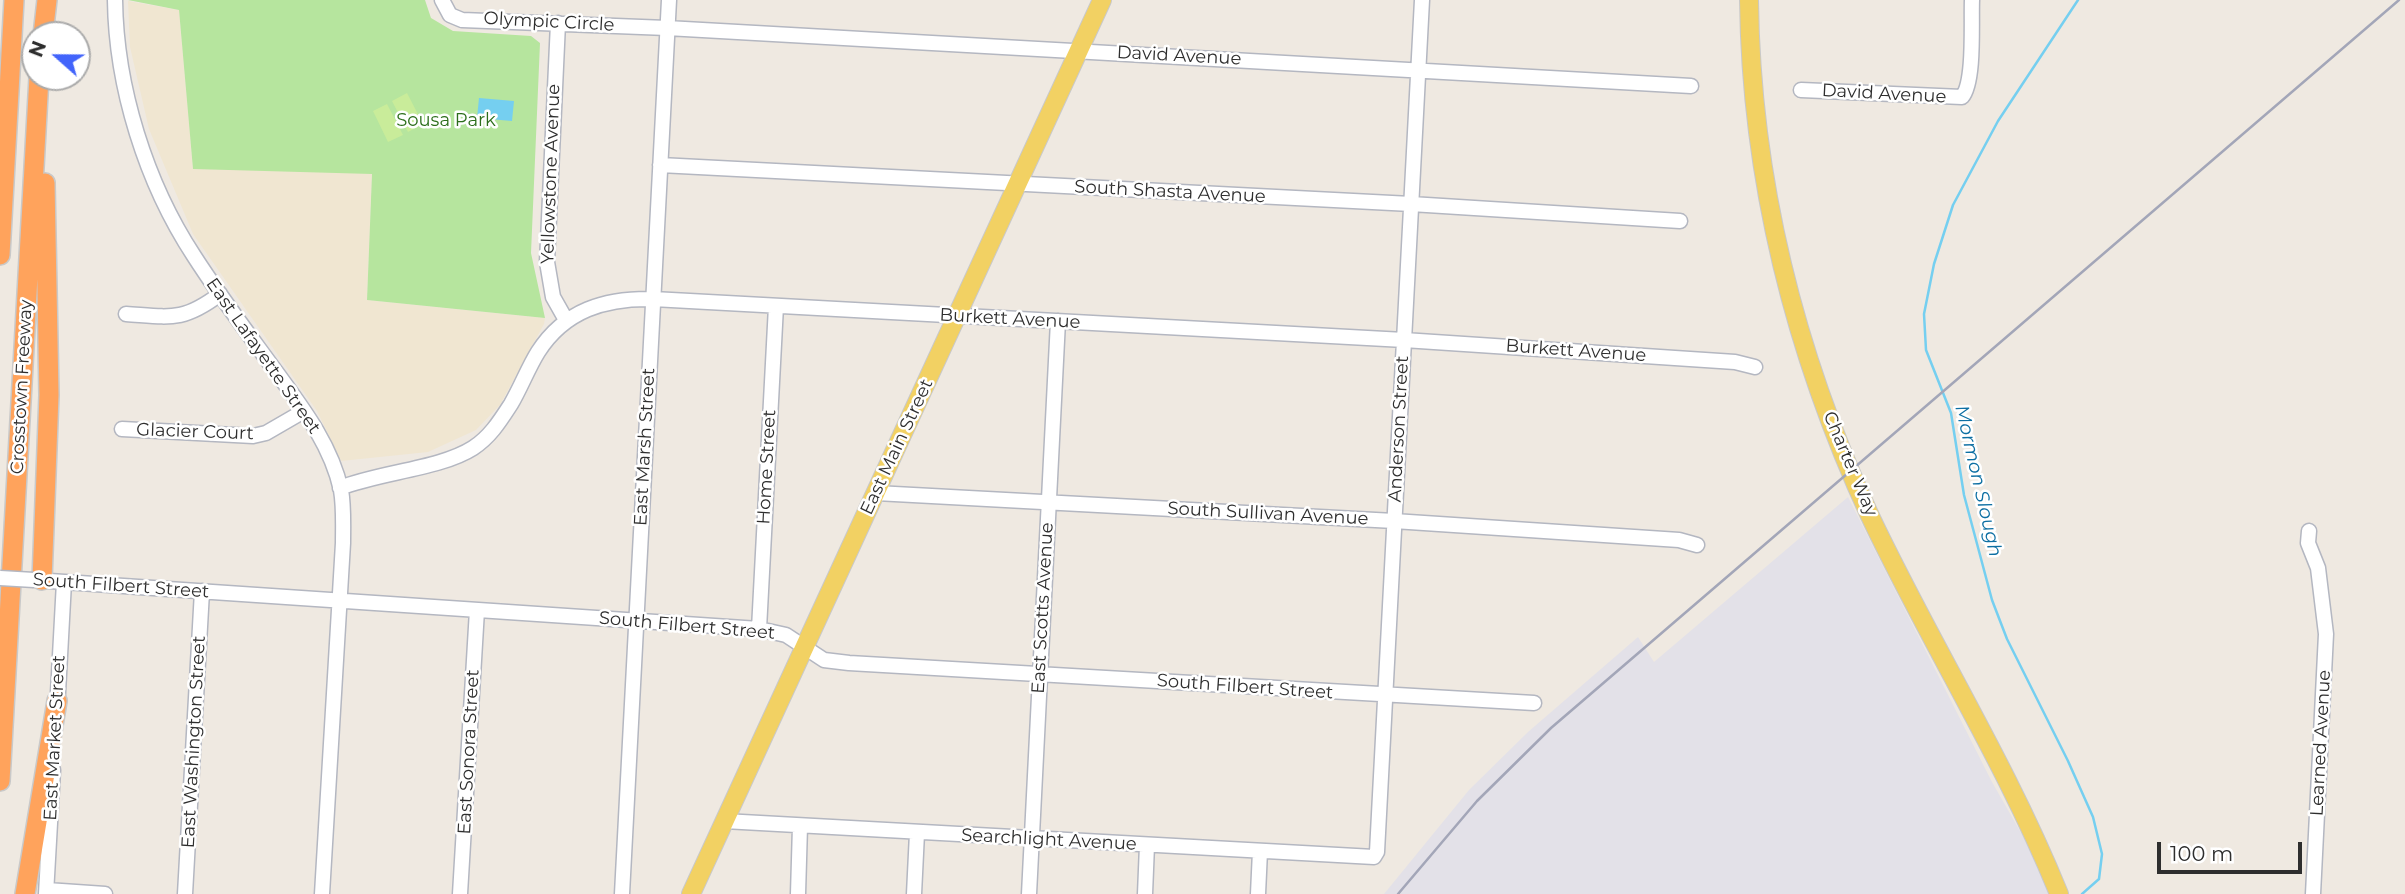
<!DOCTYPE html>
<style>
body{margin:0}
#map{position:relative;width:2405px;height:894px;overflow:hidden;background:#efe9e1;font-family:Montserrat,sans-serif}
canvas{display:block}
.north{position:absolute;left:21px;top:21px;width:70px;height:70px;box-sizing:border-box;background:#fff;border:2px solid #ababab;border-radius:50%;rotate:291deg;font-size:19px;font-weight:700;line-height:28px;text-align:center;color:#2e2e2e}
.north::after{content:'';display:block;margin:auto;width:24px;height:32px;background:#4264fb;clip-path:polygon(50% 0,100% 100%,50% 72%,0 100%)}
.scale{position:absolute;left:2157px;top:842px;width:145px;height:32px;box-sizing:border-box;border:4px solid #2e2e2e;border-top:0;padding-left:9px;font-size:21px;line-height:24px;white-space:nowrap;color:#2e2e2e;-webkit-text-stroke:5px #fff;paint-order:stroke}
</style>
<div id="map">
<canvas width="2405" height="894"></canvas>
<div class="north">N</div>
<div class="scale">100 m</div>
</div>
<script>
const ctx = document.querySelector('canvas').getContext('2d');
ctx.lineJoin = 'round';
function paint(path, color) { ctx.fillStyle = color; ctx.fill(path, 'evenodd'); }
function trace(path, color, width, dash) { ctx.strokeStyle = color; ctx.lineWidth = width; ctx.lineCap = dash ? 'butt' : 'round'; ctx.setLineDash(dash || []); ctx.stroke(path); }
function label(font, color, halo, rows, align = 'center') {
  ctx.font = font + ' Montserrat,sans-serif'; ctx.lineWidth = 5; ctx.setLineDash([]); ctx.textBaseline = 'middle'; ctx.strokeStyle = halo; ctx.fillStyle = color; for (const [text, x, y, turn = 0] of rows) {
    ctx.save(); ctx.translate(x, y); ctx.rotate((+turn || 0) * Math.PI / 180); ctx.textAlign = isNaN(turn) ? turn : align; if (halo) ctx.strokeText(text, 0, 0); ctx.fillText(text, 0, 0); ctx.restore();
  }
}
paint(new Path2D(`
 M1848,497L1992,782L2056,894H1384L1469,790L1528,732L1638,637L1654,662Z`), '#e3e1e8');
paint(new Path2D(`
 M128,1L179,10L193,168L372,173L367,300L545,318L544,324L500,405L476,430L428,452L341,461L317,411L193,234L149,129L130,47Z`), '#f0e6d1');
paint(new Path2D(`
 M128,0H425L431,18L453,31L531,36L540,43L531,253L545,318L367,300L372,174L193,169L179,10Z`), '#b6e59e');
paint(new Path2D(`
 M407,93L423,124L408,132L392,101Z
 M387,104L403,135L388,142L373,111Z`), '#c9ec9a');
paint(new Path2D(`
 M479,98L514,101L512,121L477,118Z`), '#75cff0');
trace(new Path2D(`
 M2078,0L1998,121L1953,205L1934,264L1924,314L1926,350L1951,413L1964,495L1992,600L2007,639L2068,761L2093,817L2102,854L2099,879L2082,894`), '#75cff0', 2.5);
const minor = new Path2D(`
 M115,0C116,87 146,183 194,256C219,295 247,332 274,369C301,406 331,444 341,490C344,507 343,525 343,543L322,894
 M442,0L450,15L462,20L667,28L1691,86
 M558,23L547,262L553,297L566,320
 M1801,90L1962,97C1975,82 1971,21 1972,0
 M660,165L1411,204L1680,221
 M126,314C170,317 183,322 220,294
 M122,429L253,436L266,433L304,411
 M340,488C380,472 440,469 473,448C490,437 500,421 511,404C521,387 528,368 538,352C565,310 605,298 653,299L1404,340L1735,362L1755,367
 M876,493L1394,521L1679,540L1697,545
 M2309,531L2308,543L2318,568L2326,634L2313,894
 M35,580L759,629L786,635L824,660L849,663L1534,703
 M759,629L776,306
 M57,711L64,582
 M724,821L1374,857L1377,852L1422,0
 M47,890L105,894
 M46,894L53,770
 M185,894L202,591
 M460,894L477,610
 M622,894L669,0
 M798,894L800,826
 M914,894L917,833
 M1029,894L1058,321
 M1145,894L1147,845
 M1258,894L1260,851`);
const major = new Path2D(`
 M1749,0C1751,179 1795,354 1870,516C1930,643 2006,763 2059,894
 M691,894L1102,0`);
const highway = new Path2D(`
 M43,35L47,0
 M0,255L14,0
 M42,580L49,395L45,183
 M0,781L39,77
 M25,894L57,701`);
trace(minor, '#b4b7c1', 17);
trace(major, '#c9c9c9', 20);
trace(highway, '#c9c9c9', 22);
trace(minor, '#fff', 14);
trace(major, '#f2d163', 18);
trace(highway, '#ffa35c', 19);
trace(new Path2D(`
 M1398,894L1477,801L1551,728L2399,0`), '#a3a6b8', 2.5);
const minorBridge = new Path2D(`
 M0,578L34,580`);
trace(minorBridge, '#b4b7c1', 17, []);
trace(minorBridge, '#fff', 14);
label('18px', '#2e2e2e', '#fff', [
 ["Olympic Circle",549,22,3],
 ["David Avenue",1179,56,3],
 ["David Avenue",1884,94,3],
 ["Yellowstone Avenue",551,174,-88],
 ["South Shasta Avenue",1170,192,3],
 ["Burkett Avenue",1010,319,3],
 ["Burkett Avenue",1576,351,4],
 ["East Lafayette Street",263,356,55],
 ["Crosstown Freeway",22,387,-87],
 ["Anderson Street",1399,429,-87],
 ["Glacier Court",195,432,2],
 ["East Marsh Street",645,447,-87],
 ["East Main Street",897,447,-65],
 ["Charter Way",1850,464,67],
 ["Home Street",767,467,-87],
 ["South Sullivan Avenue",1268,514,3],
 ["South Filbert Street",121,586,4],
 ["East Scotts Avenue",1043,608,-87],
 ["South Filbert Street",687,626,5],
 ["South Filbert Street",1245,687,4],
 ["East Market Street",55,738,-87],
 ["East Washington Street",194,742,-87],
 ["Learned Avenue",2321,743,-87],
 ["East Sonora Street",469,752,-87],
 ["Searchlight Avenue",1049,840,3]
]);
label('18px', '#2c6e1b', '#fff', [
 ["Sousa Park",446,121]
]);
label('italic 19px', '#0d6fa3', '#fff', [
 ["Mormon Slough",1978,481,77]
]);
</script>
